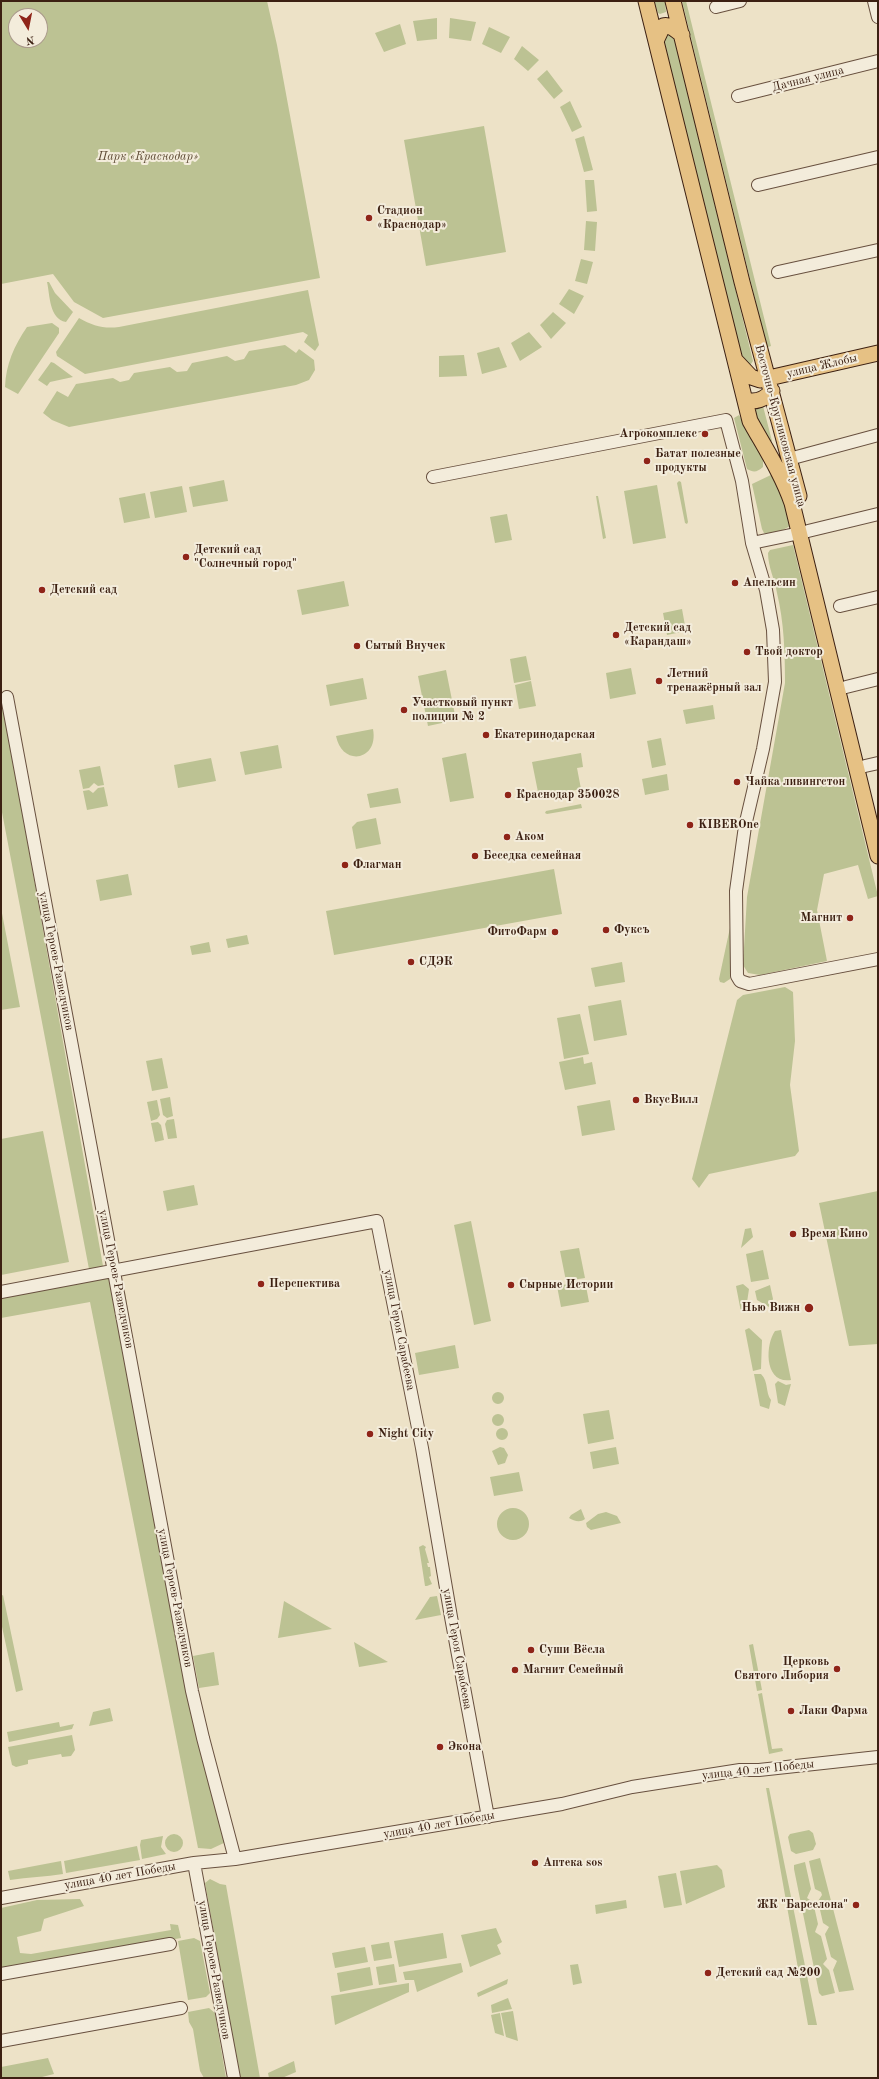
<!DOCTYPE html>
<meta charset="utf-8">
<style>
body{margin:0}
#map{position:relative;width:879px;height:2079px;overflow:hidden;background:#ede2c7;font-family:"Old Standard TT",serif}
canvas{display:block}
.frame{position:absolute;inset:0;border:2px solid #3c2012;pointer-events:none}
.north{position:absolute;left:8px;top:8px;width:40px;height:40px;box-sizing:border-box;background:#f3ecdb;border:1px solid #aa9a8b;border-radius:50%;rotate:170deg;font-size:11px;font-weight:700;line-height:16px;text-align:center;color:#3c2012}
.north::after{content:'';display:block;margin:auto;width:14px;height:18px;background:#8f2418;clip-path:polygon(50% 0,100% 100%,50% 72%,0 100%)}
</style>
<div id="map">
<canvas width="879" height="2079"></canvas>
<div class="frame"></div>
<div class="north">N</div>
</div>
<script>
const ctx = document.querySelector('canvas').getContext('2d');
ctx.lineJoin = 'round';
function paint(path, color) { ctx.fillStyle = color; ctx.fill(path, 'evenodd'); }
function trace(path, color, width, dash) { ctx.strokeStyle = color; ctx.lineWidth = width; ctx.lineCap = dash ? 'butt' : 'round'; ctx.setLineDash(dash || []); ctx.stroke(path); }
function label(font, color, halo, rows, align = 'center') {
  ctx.font = font + ' "Old Standard TT",serif'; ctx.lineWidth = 4; ctx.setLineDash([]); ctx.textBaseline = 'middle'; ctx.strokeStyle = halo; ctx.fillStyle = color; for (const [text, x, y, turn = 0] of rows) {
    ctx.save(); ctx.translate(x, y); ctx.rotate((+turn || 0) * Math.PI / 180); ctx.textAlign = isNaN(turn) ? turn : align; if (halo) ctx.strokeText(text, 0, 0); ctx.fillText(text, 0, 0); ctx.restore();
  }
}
paint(new Path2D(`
 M1,1H267L277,45L320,278L103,318L74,302L53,274L1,284ZM16,16H40V40H16Z
 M654,1H665L666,12L660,14L658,13Z
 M682,1H686L771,346L768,347L766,344Z
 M437,18V39L417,41L413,21Z
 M450,18L476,22L471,41L449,38Z
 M400,24L406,44L384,52L375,33Z
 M489,27L510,37L501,53L482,44Z
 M663,31L673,34L753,361L751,364L746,366L743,364L662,37Z
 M522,46L539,60L528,71L514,59Z
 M547,70L563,91L554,99L537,79Z
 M570,101L582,127L572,132L560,107Z
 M484,126L506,252L426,266L404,140Z
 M584,136L593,170L584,172L575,139Z
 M585,180H594L597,211L587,212Z
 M586,221L597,222L595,251L584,250Z
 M581,259L593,262L587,284L575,281Z
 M47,282H49L55,293L73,312L66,322C49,319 50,295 47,282Z
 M569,289L584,296L574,314L559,304Z
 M308,290L319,345L315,351L304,342L308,335L303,332L85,374L57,356L56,352L79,318C93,326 104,329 119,327Z
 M553,312L566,323L551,339L540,325Z
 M52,323L59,328V333L18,394L5,387C6,364 14,346 27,327Z
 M529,332L542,347L520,361L511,343Z
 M285,345L296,353L299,349L314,360L315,370L309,380L296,385L69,427L52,420L43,413L57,391L68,397L76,384L113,378L120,382L129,380L134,373L170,367L177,372L187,371L192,363L227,356L235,361L244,359L249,351Z
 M499,347L507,367L482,374L477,353Z
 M464,355L467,376L439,377V356Z
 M51,362L54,363L73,377L50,382L47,386L38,380Z
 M753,405L763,406L772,441L769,443L761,431Z
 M739,415L763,459V467C757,472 754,473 747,469L734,418Z
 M773,474L790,520V526C782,531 773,534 764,533L762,529L752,484Z
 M224,480L228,501L193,507L189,487Z
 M679,481L681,482L688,522L687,524L685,523L677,483Z
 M657,485L666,538L633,544L624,491Z
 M182,486L187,512L155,518L150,492Z
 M145,493L150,518L124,523L119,498Z
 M596,496H598L606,538L603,539Z
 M507,514L512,540L495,543L490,517Z
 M793,545L878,896L868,899L858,865L824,874L817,910L827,961L760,975L748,973L743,965L747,897L785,683C785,652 784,622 777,593C775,580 768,567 768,553L770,550Z
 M344,581L349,606L302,615L297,590Z
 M682,609L686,631L667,635L663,613Z
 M526,656L531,680L514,683L510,659Z
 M631,668L636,694L610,699L606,673Z
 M446,670L456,720L428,726L418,676Z
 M363,678L367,699L330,706L326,685Z
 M531,681L536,706L519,709L515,685Z
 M1,694L103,1266L89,1269L1,807Z
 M713,705L715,719L686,724L683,710Z
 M373,729C379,761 342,767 336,736Z
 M661,738L666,765L652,768L647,741Z
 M278,745L282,768L245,775L240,752Z
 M466,753L474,798L450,802L442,758Z
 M581,753L583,767L577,768L581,789L539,797L532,762Z
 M211,758L216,781L178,788L174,765Z
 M100,766L104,785L98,786L94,783L89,788L83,789L79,770Z
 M667,774L669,790L645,795L642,779Z
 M104,787L108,806L87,810L83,791L89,790L93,793L98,788Z
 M398,788L401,803L370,808L367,794Z
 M581,804L582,808L547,814L545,813L546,811Z
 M376,818L381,844L356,849L352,827L357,822Z
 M554,869L562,914L334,955L326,911Z
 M128,874L132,895L100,901L96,880Z
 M1,908L20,1007L1,1010Z
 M731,923L730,979L724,983L720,982L719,979Z
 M247,935L249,944L228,948L226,939Z
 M209,942L211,952L192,955L190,946Z
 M622,962L625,982L595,987L591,968Z
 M785,987L793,992L795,1041L790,1085L799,1151L795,1156L709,1174L699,1188L692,1179L737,1000L743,995Z
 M621,1000L627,1035L594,1041L588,1006Z
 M580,1014L589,1054L564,1059L557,1018Z
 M583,1057L584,1064L592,1062L596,1084L565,1090L559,1062Z
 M162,1058L168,1088L152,1091L146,1061Z
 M170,1097L173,1116L167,1118L163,1115L160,1099Z
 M157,1100L160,1115L157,1119L151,1121L147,1102Z
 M610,1100L615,1130L582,1136L577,1106Z
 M174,1119L177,1138L168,1139L165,1124L167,1120Z
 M158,1122L161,1125L164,1140L155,1142L151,1123Z
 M43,1131L69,1262L1,1275V1139Z
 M194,1185L198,1205L167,1211L163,1191Z
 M878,1191V1344L849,1346L819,1203Z
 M471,1221L491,1321L474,1325L454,1225Z
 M751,1228L753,1237L741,1248L745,1229Z
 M579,1248L585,1278L566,1281L560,1251Z
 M763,1250L769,1279L751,1282L746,1254Z
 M112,1277L115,1294L125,1292L192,1711L226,1842L211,1849L198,1848L90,1302L1,1318V1298Z
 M585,1281L589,1302L561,1307L557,1286Z
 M743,1284L749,1289L746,1309L741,1312L736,1286Z
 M770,1285L773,1299L769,1307L757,1300L755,1291Z
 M749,1328L762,1340L761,1369L753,1371L745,1330Z
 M781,1330L791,1380C764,1384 765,1345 775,1331Z
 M455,1345L459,1368L419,1375L415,1353Z
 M754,1374H761C769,1382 765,1392 771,1400L769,1409L760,1406Z
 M778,1381L786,1385L791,1384L785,1406L778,1403L775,1384Z
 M492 1398a6 6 0 1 1 12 0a6 6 0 1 1-12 0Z
 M609,1410L614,1439L588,1444L583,1414Z
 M492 1420a6 6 0 1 1 12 0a6 6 0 1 1-12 0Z
 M496 1434a6 6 0 1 1 12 0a6 6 0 1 1-12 0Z
 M500,1447L504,1448L508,1455L505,1463L498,1465L492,1451Z
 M616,1447L619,1464L593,1469L590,1452Z
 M519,1472L523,1491L494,1496L490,1477Z
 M497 1524a16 16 0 1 1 32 0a16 16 0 1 1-32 0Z
 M581,1509L585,1519C580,1523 574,1521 569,1518L571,1515Z
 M606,1512L617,1516L621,1523L591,1530L587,1527L586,1523L598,1514Z
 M423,1545L426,1547L425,1549L429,1563H427L428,1567H430L431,1576L429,1577L432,1584L427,1586H425L419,1547Z
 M3,1595L23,1690L16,1692L1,1622V1596Z
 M437,1596L441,1615L415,1620L430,1597Z
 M284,1601L332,1629L278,1638Z
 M354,1642L388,1662L359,1667Z
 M753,1644L762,1690L757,1691L749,1645Z
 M214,1652L219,1685L199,1688L193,1656Z
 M762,1693L772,1749L782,1748L783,1751L769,1754L758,1694Z
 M110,1708L113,1721L89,1726L93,1712Z
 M59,1722L60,1727L74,1724L72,1729L9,1742L7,1732Z
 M72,1735L75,1750L71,1756L62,1757L61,1754L28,1760V1764L16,1767L12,1765L8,1747Z
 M766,1788H769L817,2025H808Z
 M809,1830L813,1833L816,1844L813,1850L796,1854L791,1851L788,1837L790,1834Z
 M165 1843a9 9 0 1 1 18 0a9 9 0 1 1-18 0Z
 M163,1836L161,1847L166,1854L142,1859L140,1845L141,1840Z
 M137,1846L140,1860L66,1873L64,1861Z
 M820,1858L854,1990L839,1992L833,1970L837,1961L831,1957L825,1934L829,1927L823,1923L818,1901L822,1895L821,1892L815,1889L809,1861Z
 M61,1861L63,1874C46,1877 28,1877 10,1880L8,1871Z
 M805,1862L811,1889L807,1898L813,1902L818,1924L815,1932L821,1936L827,1959L823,1964L829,1970L835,1993L822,1996L819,1993L794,1869V1865Z
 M717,1865L722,1870L725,1887L686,1904L680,1871Z
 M676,1873L682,1905L664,1908L658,1876Z
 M210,1879L220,1884L226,1885L260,2078H240L205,1883Z
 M80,1899L84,1906L44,1919L41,1931L17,1937L20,1953L31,1954L171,1930L170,1924L178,1925L181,1938L1,1970V1908L37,1900Z
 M626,1900L627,1908L596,1914L595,1905Z
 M496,1928L502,1942L497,1945L501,1954L470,1967L461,1935Z
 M443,1933L447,1958L399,1967L394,1941Z
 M194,1938L200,1941L210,1993L206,1997L188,2000L178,1941Z
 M389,1942L392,1958L374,1961L371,1945Z
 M365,1947L368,1962L335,1968L332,1953Z
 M461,1963L463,1972L417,1992L414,1980H405L403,1972Z
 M394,1964L397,1982L379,1985L376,1967Z
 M578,1964L582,1983L573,1985L570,1965Z
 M370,1967L373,1985L340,1992L337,1973Z
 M508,1979L507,1984L478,1997L477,1993Z
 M409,1983V1992L335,2025L331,1996Z
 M508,1998L512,2009L492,2013L491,2005Z
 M209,2008L215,2013L226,2078H204L200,2071L193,2029L189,2022L188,2012Z
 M513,2011L518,2041L506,2037L501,2013Z
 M500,2013L504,2036L495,2033L491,2015Z
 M48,2058L54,2074L38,2078H1V2067Z
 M294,2061L296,2072L282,2078H269L268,2073Z`), '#bcc293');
const minor = new Path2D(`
 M874,1L878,17
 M716,7L740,1
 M738,96L878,61
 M758,185L878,157
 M778,272L878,250
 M789,459L878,435
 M433,477L726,420L742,481L752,543L766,590L773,630L775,682L763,749L745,826L736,891L737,976L740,981L749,984L878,959
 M808,531L878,514
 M752,543L800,533
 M840,606L878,597
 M846,687L878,679
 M7,697L192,1691L203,1738L235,1859
 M865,766L878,763
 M1,1292L377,1221L422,1448L451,1617L488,1817
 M194,1863L234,2078
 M1,1898L194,1863L235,1859L562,1804L632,1787L740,1770H759L878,1757
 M1,1974L170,1944
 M1,2041L181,2008`);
const major = new Path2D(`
 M646,1L750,421C765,448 782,474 792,503L878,856
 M673,1L742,282L799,496
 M656,41L663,26C670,24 676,30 682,35
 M735,360L751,377L760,380L878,353
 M745,400C755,403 765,399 772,391`);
trace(minor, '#68503f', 14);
trace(major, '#3c2012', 17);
trace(minor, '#f3ecdb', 12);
trace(major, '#e6c184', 15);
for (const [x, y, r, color] of [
 [369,218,4,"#8f2418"],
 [705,434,4,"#8f2418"],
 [647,461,4,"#8f2418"],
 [186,557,4,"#8f2418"],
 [735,583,4,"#8f2418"],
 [42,590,4,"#8f2418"],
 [616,635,4,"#8f2418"],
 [357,646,4,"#8f2418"],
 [747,652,4,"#8f2418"],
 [659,681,4,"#8f2418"],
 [404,710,4,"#8f2418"],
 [486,735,4,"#8f2418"],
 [737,782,4,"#8f2418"],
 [508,795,4,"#8f2418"],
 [690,825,4,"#8f2418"],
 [507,837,4,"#8f2418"],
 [475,856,4,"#8f2418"],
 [345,865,4,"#8f2418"],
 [850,918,4,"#8f2418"],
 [606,930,4,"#8f2418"],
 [555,932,4,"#8f2418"],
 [411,962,4,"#8f2418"],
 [636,1100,4,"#8f2418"],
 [793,1234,4,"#8f2418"],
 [261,1284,4,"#8f2418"],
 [511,1285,4,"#8f2418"],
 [809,1308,5,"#8f2418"],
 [370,1434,4,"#8f2418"],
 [531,1650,4,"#8f2418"],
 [837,1669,4,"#8f2418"],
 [515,1670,4,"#8f2418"],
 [791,1711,4,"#8f2418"],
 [440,1747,4,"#8f2418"],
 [535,1863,4,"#8f2418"],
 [856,1905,4,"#8f2418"],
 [708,1973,4,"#8f2418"]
]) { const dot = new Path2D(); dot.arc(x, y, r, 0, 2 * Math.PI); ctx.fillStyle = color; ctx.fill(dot); trace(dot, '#f3ecdb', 1.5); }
label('12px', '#3c2012', '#f3ecdb', [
 ["Дачная улица",808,79,-14],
 ["улица Жлобы",822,366,-13],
 ["Восточно-Кругликовская улица",780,426,75],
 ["улица Героев-Разведчиков",56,961,79],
 ["улица Героев-Разведчиков",116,1279,79],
 ["улица Героя Сарабеева",399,1330,79],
 ["улица Героев-Разведчиков",175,1598,79],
 ["улица Героя Сарабеева",457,1649,80],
 ["улица 40 лет Победы",758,1770,-6],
 ["улица 40 лет Победы",439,1825,-10],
 ["улица 40 лет Победы",120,1876,-10],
 ["улица Героев-Разведчиков",214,1970,80]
]);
label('italic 12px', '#5c4832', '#f3ecdb', [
 ["Парк «Краснодар»",148,157]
]);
label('bold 12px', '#3c2012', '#f3ecdb', [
 ["Стадион",377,211],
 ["«Краснодар»",377,225],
 ["Агрокомплекс",697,434,"right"],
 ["Батат полезные",655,454],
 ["продукты",655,468],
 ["Детский сад",194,550],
 ["\"Солнечный город\"",194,564],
 ["Апельсин",743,583],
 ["Детский сад",50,590],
 ["Детский сад",624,628],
 ["«Карандаш»",624,642],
 ["Сытый Внучек",365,646],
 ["Твой доктор",755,652],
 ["Летний",667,674],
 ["тренажёрный зал",667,688],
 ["Участковый пункт",412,703],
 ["полиции № 2",412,717],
 ["Екатеринодарская",494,735],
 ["Чайка ливингстон",745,782],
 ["Краснодар 350028",516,795],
 ["KIBEROne",698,825],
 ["Аком",515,837],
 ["Беседка семейная",483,856],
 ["Флагман",353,865],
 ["Магнит",842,918,"right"],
 ["Фуксъ",614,930],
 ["ФитоФарм",547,932,"right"],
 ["СДЭК",419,962],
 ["ВкусВилл",644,1100],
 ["Время Кино",801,1234],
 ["Перспектива",269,1284],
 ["Сырные Истории",519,1285],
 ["Нью Вижн",800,1308,"right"],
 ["Night City",378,1434],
 ["Суши Вёсла",539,1650],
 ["Церковь",829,1662,"right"],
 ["Святого Либория",829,1676,"right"],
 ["Магнит Семейный",523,1670],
 ["Лаки Фарма",799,1711],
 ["Экона",448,1747],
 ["Аптека sos",543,1863],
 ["ЖК \"Барселона\"",848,1905,"right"],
 ["Детский сад №200",716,1973]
], 'left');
</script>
